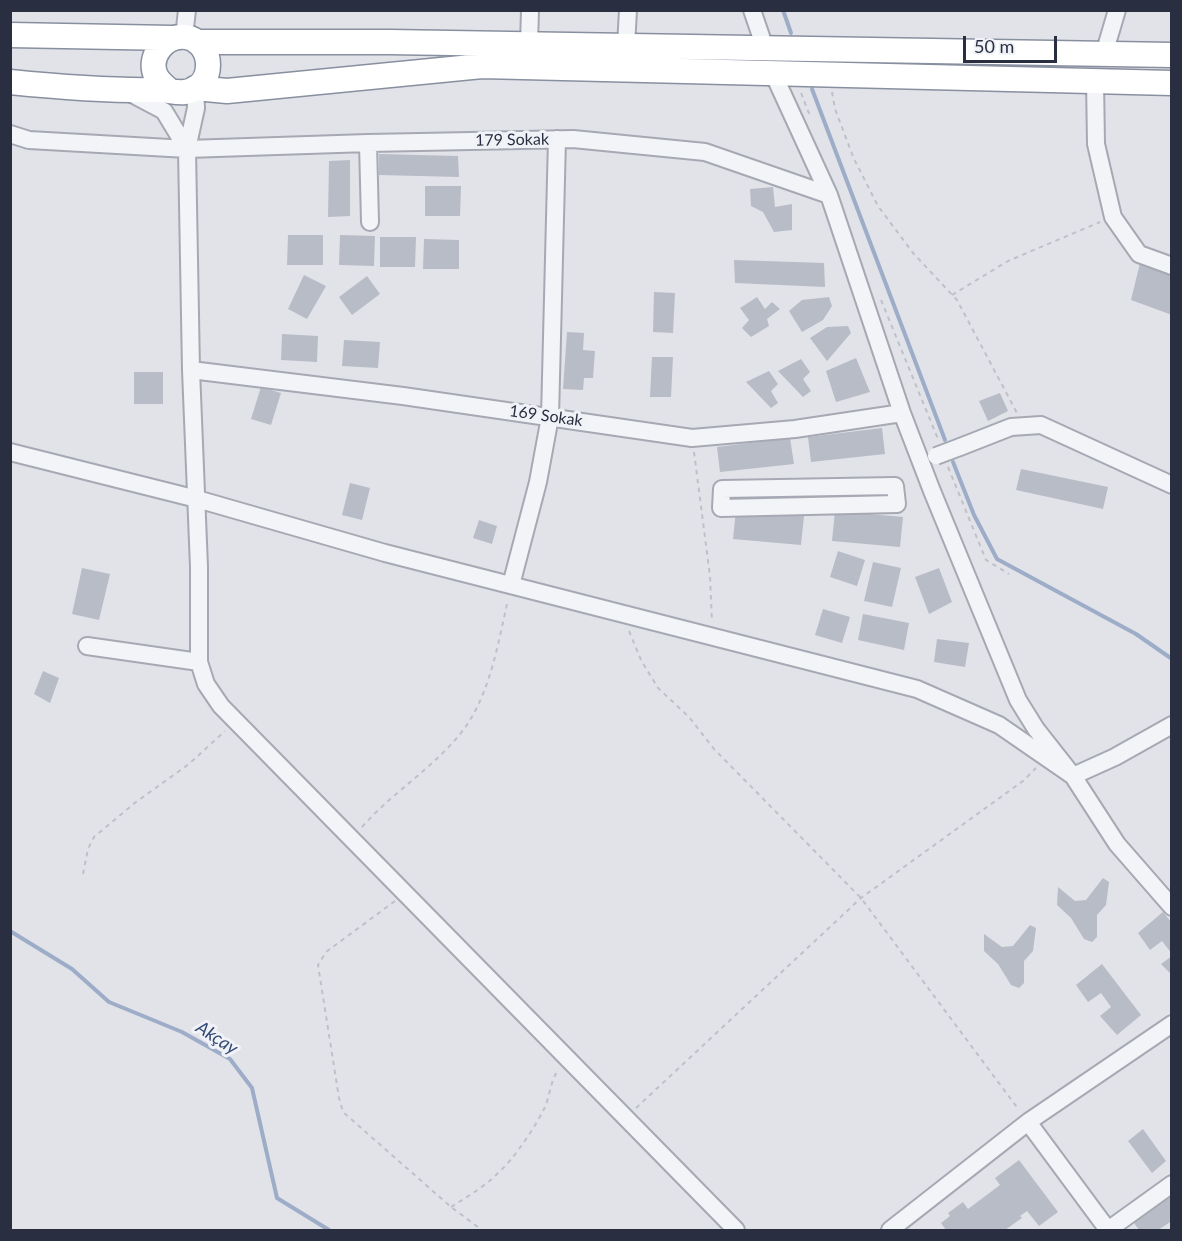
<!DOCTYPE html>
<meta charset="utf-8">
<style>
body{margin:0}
#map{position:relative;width:1182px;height:1241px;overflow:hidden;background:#e1e3e9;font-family:Lato,sans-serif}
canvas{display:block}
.frame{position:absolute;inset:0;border:12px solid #292f40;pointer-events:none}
.scale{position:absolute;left:963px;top:36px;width:94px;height:27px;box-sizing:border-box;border:3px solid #292f40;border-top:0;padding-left:8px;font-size:18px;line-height:21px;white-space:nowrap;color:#292f40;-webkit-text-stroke:4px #f0f2f7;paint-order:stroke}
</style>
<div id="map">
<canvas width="1182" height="1241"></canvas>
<div class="frame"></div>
<div class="scale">50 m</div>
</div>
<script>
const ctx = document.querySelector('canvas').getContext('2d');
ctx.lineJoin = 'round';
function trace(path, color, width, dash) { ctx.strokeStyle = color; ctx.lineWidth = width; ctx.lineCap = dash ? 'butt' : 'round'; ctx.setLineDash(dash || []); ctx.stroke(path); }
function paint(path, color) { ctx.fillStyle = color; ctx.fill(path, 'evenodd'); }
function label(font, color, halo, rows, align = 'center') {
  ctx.font = font + ' Lato,sans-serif'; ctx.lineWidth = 6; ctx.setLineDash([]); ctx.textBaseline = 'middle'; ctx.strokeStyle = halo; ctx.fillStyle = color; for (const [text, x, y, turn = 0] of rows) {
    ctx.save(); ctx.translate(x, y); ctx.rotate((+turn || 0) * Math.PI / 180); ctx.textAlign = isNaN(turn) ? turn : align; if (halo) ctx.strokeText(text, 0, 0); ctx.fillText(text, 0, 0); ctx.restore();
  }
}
trace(new Path2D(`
 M783,10L791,33
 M812,89L945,440
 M953,462L974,515L997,559L1136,634L1172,659
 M10,931L72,969L109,1002L182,1032L230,1059L252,1088L277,1198L329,1230`), '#9dadc8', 4);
paint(new Path2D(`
 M379,154L458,156L459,177L379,175Z
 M350,160V216L328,217L329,161Z
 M425,186H461L460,216H425Z
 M773,187L775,207L792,204V230L774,232L763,212L751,206L750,189Z
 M288,235H323V265H287Z
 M340,235L375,236L374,266L339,265Z
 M380,237H416L415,267H380Z
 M424,239L459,240V269H423Z
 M734,260L824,263L825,287L735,283Z
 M1140,263L1172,273V315L1131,300Z
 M304,275L326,286L307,319L288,309Z
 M367,276L380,294L352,315L339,297Z
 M654,292L675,293L673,333L653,332Z
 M757,297L765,309L772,302L780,309L767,319L769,326L751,337L742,328L749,320L740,308Z
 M829,297L832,306L823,320L802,332L789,311L802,300Z
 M848,326L851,333L827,361L810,338L827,327Z
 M567,332L584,333L583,350L595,351L593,378H584L583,390L563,389Z
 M282,334L318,336L317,362L281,360Z
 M344,340L380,342L378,368L342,366Z
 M652,357H673L671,397H650Z
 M856,358L870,392L836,402L826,371Z
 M801,359L810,372L803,379L811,391L803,397L778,371Z
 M769,371L778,384L771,391L778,403L771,408L746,382Z
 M134,372H163V404H134Z
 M261,387L281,393L271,425L251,419Z
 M1000,393L1008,411L988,421L979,401Z
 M882,428L885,454L811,462L808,437Z
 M790,438L794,464L720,472L717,447Z
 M1021,469L1108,487L1103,509L1016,490Z
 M350,483L370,488L362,520L342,515Z
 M736,510L804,516L801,545L733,539Z
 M835,511L903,517L900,547L832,541Z
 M479,520L497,526L492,544L473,538Z
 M838,551L865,560L857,586L830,577Z
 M873,562L901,568L892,607L864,601Z
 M82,568L110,574L99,620L72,614Z
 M939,568L952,602L929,614L915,577Z
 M823,609L850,617L842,643L815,635Z
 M863,614L909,623L904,650L858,640Z
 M937,639L969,643L965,667L934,662Z
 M43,671L59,678L50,703L34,694Z
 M1103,878L1109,882L1106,905L1097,915V937L1092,942L1084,939L1071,918L1057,905L1058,887L1075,901L1086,900Z
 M1163,912L1172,923V954L1162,941L1150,950L1138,933Z
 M1030,925L1036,928L1033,951L1024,961V983L1019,988L1011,985L998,964L984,951V934L1002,947L1013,946Z
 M1172,956V975L1161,964Z
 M1102,964L1141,1015L1117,1035L1100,1016L1111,1007L1101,993L1088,1002L1076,985Z
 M1143,1129L1166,1161L1152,1173L1128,1141Z
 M1019,1160L1058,1212L1039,1226L1027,1211L1020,1216L1022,1218L1005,1230H946L941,1223L950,1216L948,1213L963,1202L968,1209L1000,1185L995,1178Z
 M1172,1194V1221L1158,1230H1139L1132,1220Z`), '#b8bcc6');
const minor = new Path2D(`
 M752,10L765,48
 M184,37L187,10
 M529,44L530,10
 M626,46L628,10
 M1104,54L1117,10
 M773,73L829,195L902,413L932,491L1018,700L1036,729L1073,776L1115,757L1172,725
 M1095,81L1096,144L1113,217L1139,254L1172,266
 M195,88L196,108L187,149L191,370L199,567V662L206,684L221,706L736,1230
 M130,93L164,111L187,149
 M10,134L29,140L187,149L368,143L573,139L705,152L829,195
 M368,143L370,222
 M191,370L403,396L692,438L795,429L902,413
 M960,447L1011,427L1041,425L1172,485
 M10,452L197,499L385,553L917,689L999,725L1073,776L1117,844L1172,907
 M895,486L897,504L721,508L722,489Z
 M511,585L538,482L550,417L557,139
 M87,646L199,662
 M890,1230L1028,1122
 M1108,1230L1028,1122L1172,1024
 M1108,1230L1172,1184`);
const highway = new Path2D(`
 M10,35L172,38
 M197,42H390L1172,55
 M10,82C60,87 108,91 158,90C167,90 176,93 185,92C216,88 215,42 186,37C165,34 147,57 156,76C159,82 164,86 169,90
 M195,88L227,91L482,66L1172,83`);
trace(minor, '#a6a9b3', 20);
trace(highway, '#888f9f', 27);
trace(new Path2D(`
 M832,92L835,109L854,159L878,206L913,253L957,300L1017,413
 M801,93L810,116
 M952,295L1008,261L1100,222
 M881,300L938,439
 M694,452L710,576L712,622
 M948,467L986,560L1009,574
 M629,631L641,660L658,688L689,717L714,749L861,898L1019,1110
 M362,827C390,795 427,772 455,740C489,703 497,647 508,600
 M83,874L88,849L94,837L136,802L189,764L225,731
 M395,901L326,952L318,965L339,1098L343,1112L451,1207L482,1230
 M636,1108L861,898L1023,781L1036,768
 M451,1207C467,1197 484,1187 497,1174C515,1158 533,1130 544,1109C550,1097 550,1082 558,1070`), '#bec1c7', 2, [4.5, 4.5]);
trace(minor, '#f3f4f7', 16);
trace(highway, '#fff', 24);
const minorBridge = new Path2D(`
 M936,456L960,447`);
trace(minorBridge, '#a6a9b3', 20, []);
trace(minorBridge, '#f3f4f7', 16);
label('16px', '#292f40', '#f0f2f7', [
 ["179 Sokak",512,140,-1],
 ["169 Sokak",546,416,8]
]);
label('italic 18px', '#344973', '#f0f2f7', [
 ["Akçay",217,1038,33]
]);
</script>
